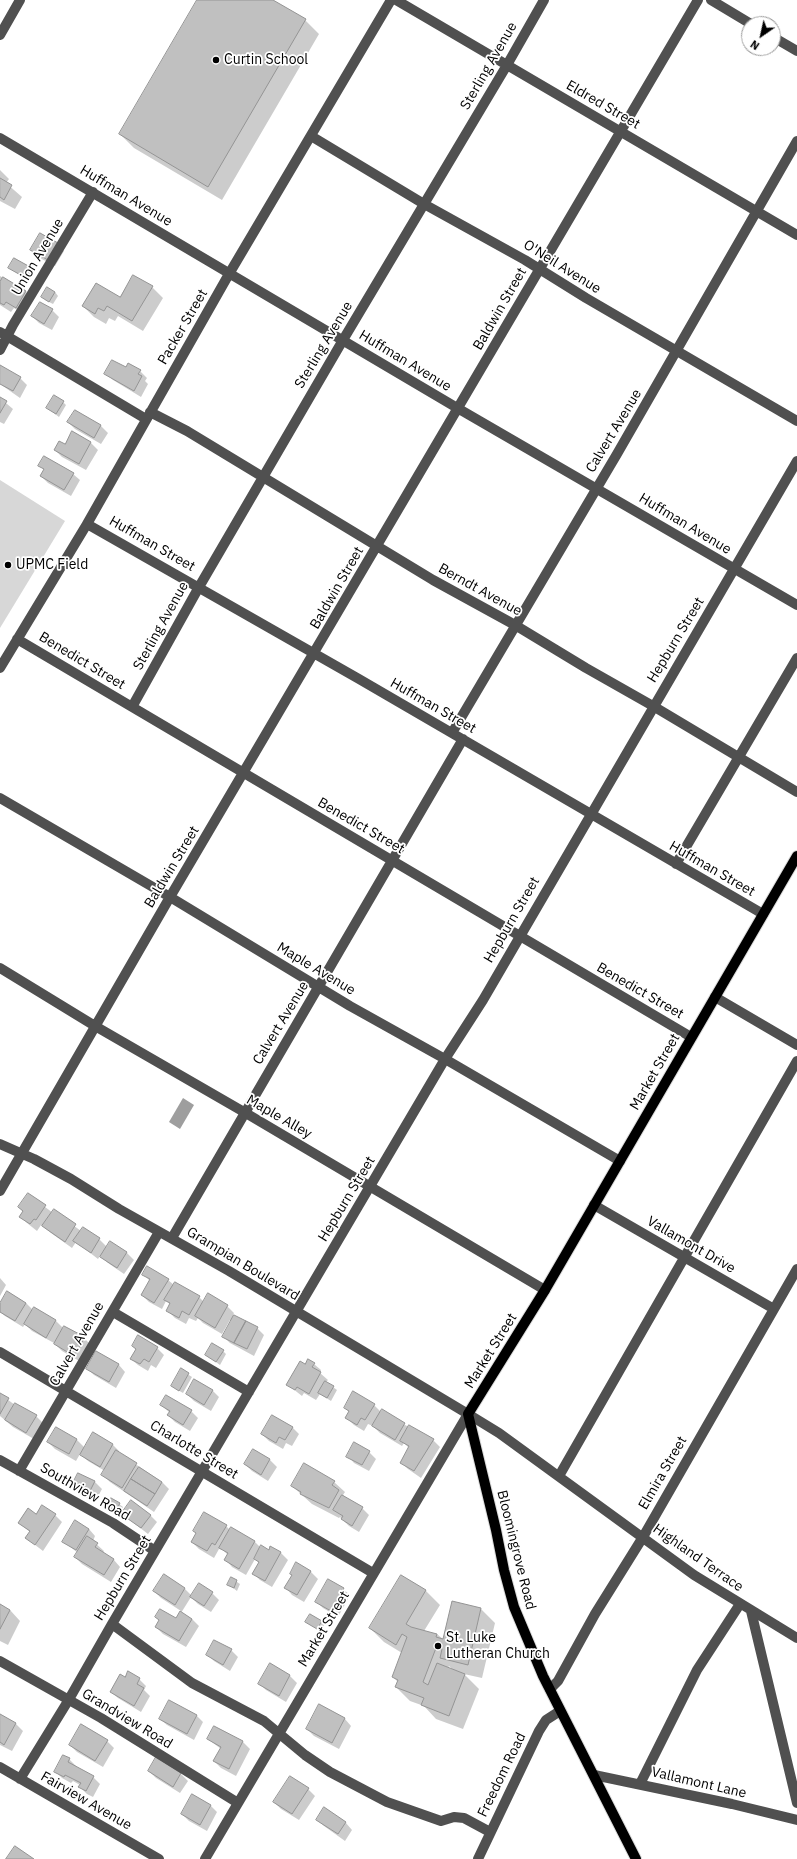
<!DOCTYPE html>
<style>
body{margin:0}
#map{position:relative;width:797px;height:1859px;overflow:hidden;background:#fff;font-family:"IBM Plex Sans",sans-serif}
canvas{display:block}
.north{position:absolute;left:741px;top:16px;width:40px;height:40px;box-sizing:border-box;background:#fff;border:1px solid #999;border-radius:50%;rotate:214deg;font-size:11px;font-weight:700;line-height:16px;text-align:center;color:#000}
.north::after{content:'';display:block;margin:auto;width:14px;height:18px;background:#000;clip-path:polygon(50% 0,100% 100%,50% 72%,0 100%)}
</style>
<div id="map">
<canvas width="797" height="1859"></canvas>
<div class="north">N</div>
</div>
<script>
const ctx = document.querySelector('canvas').getContext('2d');
ctx.lineJoin = 'round';
function paint(path, color) { ctx.fillStyle = color; ctx.fill(path, 'evenodd'); }
function trace(path, color, width, dash) { ctx.strokeStyle = color; ctx.lineWidth = width; ctx.lineCap = dash ? 'butt' : 'round'; ctx.setLineDash(dash || []); ctx.stroke(path); }
function label(font, color, halo, rows, align = 'center') {
  ctx.font = font + ' "IBM Plex Sans",sans-serif'; ctx.lineWidth = 3.5; ctx.setLineDash([]); ctx.textBaseline = 'middle'; ctx.strokeStyle = halo; ctx.fillStyle = color; for (const [text, x, y, turn = 0] of rows) {
    ctx.save(); ctx.translate(x, y); ctx.rotate((+turn || 0) * Math.PI / 180); ctx.textAlign = isNaN(turn) ? turn : align; if (halo) ctx.strokeText(text, 0, 0); ctx.fillText(text, 0, 0); ctx.restore();
  }
}
paint(new Path2D(`
 M0,480L65,521L0,628Z`), '#d7d7d7');
paint(new Path2D(`
 M183,1098L194,1105L180,1129L169,1122Z`), '#9e9e9e');
paint(new Path2D(`
 M198,0H271L305,20L319,34L222,200L134,148L120,134Z
 M0,170L9,179L6,183L22,197L15,209L0,201Z
 M57,244L64,251L55,266L38,257L31,250Z
 M10,268L31,269L34,272L29,281Z
 M0,276L26,292L33,299L24,314L14,308L11,312L0,305Z
 M152,287L163,298L143,331L118,316L115,321L109,318L106,324L94,317L83,306L120,298Z
 M55,292L58,296L53,304L45,300Z
 M52,310L59,317L52,330L39,323L32,316Z
 M0,367L20,378L27,385L20,398L0,384Z
 M126,369L140,371L147,378L145,381L148,384L141,397L113,380L106,373Z
 M0,398L13,409L4,424L0,422Z
 M63,402L66,405L59,417L47,408Z
 M75,411L101,426L108,433L101,444L75,429L68,422Z
 M73,432L91,443L98,450L86,470L62,457L55,450L65,445Z
 M40,466L73,474L80,480L71,496L48,483L41,476L44,470Z
 M28,1194L53,1213L54,1211L81,1231L83,1228L99,1239L107,1247L111,1242L127,1253L134,1260L124,1274L108,1263L100,1256L98,1259L76,1242L72,1248L51,1233L41,1225L37,1231L27,1223L20,1216L23,1212L19,1207Z
 M144,1275L168,1280L174,1285L199,1297L204,1302L227,1306L234,1313L233,1315L257,1328L264,1335L254,1356L230,1343L223,1336L231,1321L230,1320L222,1334L203,1323L198,1318L196,1321L189,1318L186,1324L175,1318L168,1311L171,1305L166,1301L162,1309L149,1302L142,1295L150,1281Z
 M0,1278L6,1285L0,1296Z
 M8,1292L26,1303L33,1310L34,1308L56,1321L64,1329L84,1338L91,1345L81,1362L62,1351L54,1343L32,1331L25,1324L23,1327L5,1316L0,1312V1305Z
 M133,1346L157,1348L164,1355L156,1368L151,1365L148,1371L138,1365L131,1359L136,1350Z
 M223,1351L226,1354L220,1365L206,1355Z
 M96,1352L119,1365L125,1372L116,1388L94,1375L87,1368Z
 M314,1364L321,1370L320,1373L328,1380L326,1382L337,1390L331,1401L320,1394L316,1400L304,1393L302,1396L288,1385L306,1365Z
 M181,1370L192,1377L183,1393L176,1389Z
 M212,1390L219,1397L211,1411L194,1401L187,1394Z
 M0,1394L15,1405L36,1416L43,1423L34,1439L13,1427L0,1416Z
 M161,1405L191,1411L198,1418L190,1431L175,1422L168,1415L170,1413Z
 M374,1405L381,1412L433,1440L440,1447L421,1478L408,1469L401,1462L409,1448L404,1443L402,1446L380,1433L373,1426L368,1424L364,1431L354,1425L347,1418L350,1413L345,1408Z
 M292,1427L299,1434L292,1446L286,1443L283,1449L269,1441L262,1434Z
 M56,1428L77,1440L85,1448L113,1445L119,1451V1453L162,1482L169,1489L154,1512L110,1482L103,1475L105,1471L88,1461L80,1454L76,1461L55,1449L48,1442Z
 M254,1450L270,1460L277,1467L268,1481L252,1471L245,1464Z
 M369,1452L376,1459L369,1471L354,1463L348,1456Z
 M79,1474L95,1482L102,1489L95,1502L79,1494L73,1487Z
 M334,1482L345,1492L343,1495L348,1499L362,1508L369,1515L359,1532L349,1526L340,1517L339,1518L312,1504L292,1486Z
 M119,1504L123,1507L119,1514L108,1506Z
 M122,1514L150,1515L157,1522L148,1534Z
 M37,1515H55L62,1522L43,1551L26,1538L30,1532L19,1523Z
 M226,1526L230,1530L254,1541L261,1548L269,1551L271,1548L281,1553L288,1560L272,1587L260,1580L253,1573L259,1563L255,1559L246,1575L232,1567L226,1560L228,1555L223,1550L219,1549L214,1558L199,1549L192,1542L197,1534L194,1531Z
 M89,1529L95,1536L93,1541L104,1551L103,1553L114,1560L120,1567L111,1582L82,1564L75,1557L78,1553L64,1542Z
 M297,1563L311,1572L318,1579L304,1602L292,1595L286,1588L293,1576L291,1574Z
 M164,1576L185,1589L192,1596L212,1593L219,1600L211,1612L198,1604L191,1597L181,1613L192,1619L199,1626L186,1647L163,1634L156,1627L160,1621L156,1617L176,1619L181,1611L161,1598L154,1591Z
 M401,1576L426,1591L440,1605L424,1631L437,1634L444,1640L481,1609L495,1623L482,1678L464,1674L479,1689L463,1729L436,1719L424,1706L410,1701L396,1687L398,1682L393,1677L402,1653L384,1642L370,1628ZM449,1666L454,1671L448,1668Z
 M231,1578L240,1584L237,1591L228,1584Z
 M343,1589L350,1595L338,1617L323,1608L316,1601Z
 M0,1605L10,1610L20,1621L8,1645L0,1641Z
 M307,1622H321L324,1625L321,1631Z
 M231,1650L238,1657L230,1671L214,1661L207,1654Z
 M270,1665L290,1676L297,1683L286,1702L266,1690L259,1683Z
 M125,1678L139,1679L146,1686L144,1690L150,1696L141,1712L118,1698L111,1692Z
 M320,1706L345,1719L351,1726L339,1749L314,1736L307,1729Z
 M0,1715L16,1724L23,1731L12,1751L0,1745Z
 M196,1715L203,1722L194,1740L167,1725L160,1719Z
 M214,1727L243,1742L250,1749L236,1776L221,1768L214,1761L221,1749L208,1739Z
 M107,1741L114,1748L103,1767L77,1752L70,1745Z
 M69,1759L76,1766V1767L93,1777L100,1784L93,1797L87,1794L80,1787V1785L73,1781L71,1783L62,1778L55,1771Z
 M157,1759L181,1774L188,1781L180,1793L156,1778L149,1771Z
 M308,1789L315,1796L299,1820L281,1809L274,1802Z
 M210,1805L217,1812L207,1831L189,1821L182,1814Z
 M325,1809L346,1823L352,1830L345,1841L324,1826L317,1820Z`), '#0003');
const building = new Path2D(`
 M197,0H273L306,19L208,187L119,134Z
 M0,178L12,185L4,200L0,197Z
 M40,233L58,243L48,260L30,250Z
 M14,258L32,268L26,278L8,268Z
 M133,275L153,286L132,321L107,306L104,311L98,308L95,314L82,306L96,283L120,297Z
 M3,277L26,291L16,308L6,302L4,305L0,303V282Z
 M47,287L55,292L49,302L41,297Z
 M40,302L53,309L44,324L31,316Z
 M112,360L126,367L128,363L141,370L138,374L142,376L134,391L104,374Z
 M0,365L21,377L13,391L0,384Z
 M54,395L64,401L56,414L46,408Z
 M0,397L7,401L0,413Z
 M75,410L101,425L94,438L67,422Z
 M72,431L91,442L79,464L54,450L59,441L65,444Z
 M44,456L74,473L64,490L40,476L44,469L38,466Z
 M28,1193L46,1205L36,1220L34,1219L30,1224L19,1217L23,1211L18,1207Z
 M54,1209L76,1224L65,1242L42,1226Z
 M83,1227L100,1238L91,1253L73,1241Z
 M110,1241L127,1252L117,1268L100,1257Z
 M147,1266L169,1279L154,1303L141,1295L150,1279L142,1275Z
 M175,1282L200,1296L189,1315L182,1311L179,1318L166,1311L170,1303L164,1300Z
 M7,1291L26,1303L15,1321L0,1312V1303Z
 M208,1293L228,1305L215,1328L195,1316Z
 M34,1307L56,1320L46,1338L24,1324Z
 M234,1315L246,1321L234,1343L222,1337Z
 M246,1321L258,1327L247,1349L234,1343Z
 M64,1326L85,1337L74,1356L54,1344Z
 M138,1335L158,1347L149,1362L144,1359L140,1364L130,1359L136,1349L132,1346Z
 M212,1343L224,1350L216,1362L205,1355Z
 M96,1351L119,1364L109,1382L86,1369Z
 M308,1359L315,1363L312,1367L321,1372L309,1394L297,1387L295,1390L286,1385L300,1361L305,1364Z
 M181,1368L189,1373L179,1391L171,1386Z
 M194,1379L213,1390L204,1405L186,1394Z
 M325,1381L334,1386L327,1398L318,1393Z
 M353,1391L375,1404L365,1420L361,1418L357,1425L345,1418L349,1411L344,1408Z
 M0,1393L9,1398L0,1414Z
 M166,1395L192,1410L183,1425L167,1415L170,1411L160,1405Z
 M15,1403L37,1415L26,1433L5,1420Z
 M382,1409L405,1423L395,1440L372,1426Z
 M272,1415L293,1427L285,1440L279,1437L276,1443L261,1434Z
 M409,1425L434,1439L414,1471L400,1463L409,1446L400,1441Z
 M56,1427L77,1439L69,1454L47,1442Z
 M93,1432L113,1444L100,1467L80,1455Z
 M354,1442L370,1451L362,1465L346,1457Z
 M253,1449L270,1459L261,1475L244,1464Z
 M116,1450L137,1463L122,1488L101,1475Z
 M304,1463L335,1481L332,1485L339,1490L329,1508L300,1494L301,1492L291,1486Z
 M139,1467L162,1482L155,1494L131,1479Z
 M78,1473L95,1481L88,1495L71,1487Z
 M131,1479L155,1494L147,1506L124,1491Z
 M342,1495L363,1507L352,1526L341,1519L343,1516L333,1510Z
 M111,1498L120,1503L116,1511L106,1506Z
 M131,1500L151,1515L141,1528L121,1514Z
 M42,1505L56,1514L35,1545L25,1538L30,1531L18,1523L28,1508L36,1514Z
 M204,1512L227,1525L215,1545L212,1543L207,1551L191,1542L196,1533L193,1531Z
 M75,1520L89,1529L76,1550L62,1542Z
 M231,1527L255,1541L239,1569L224,1560L228,1553L219,1548Z
 M87,1536L98,1543L95,1547L114,1559L104,1575L74,1557Z
 M261,1545L269,1550L270,1546L281,1552L265,1581L252,1574L259,1562L254,1559Z
 M296,1562L311,1571L297,1595L284,1588L292,1575L290,1574Z
 M164,1574L185,1588L175,1605L153,1591Z
 M401,1575L426,1590L406,1624L411,1627L437,1634L436,1637L443,1639L452,1601L481,1608L468,1665L440,1658L442,1649L436,1648L423,1682L428,1685L437,1663L465,1674L449,1716L421,1705L424,1698L395,1687L398,1680L392,1677L407,1637L402,1634L396,1645L369,1628Z
 M231,1577L237,1580L234,1588L227,1585Z
 M328,1579L344,1588L331,1611L315,1602Z
 M199,1583L213,1592L204,1606L190,1597Z
 M0,1604L10,1610L0,1629Z
 M160,1609L176,1618L180,1611L192,1619L179,1641L155,1627L159,1620L155,1617Z
 M310,1614L322,1621L317,1629L305,1622Z
 M214,1640L232,1649L223,1665L206,1655Z
 M270,1663L290,1675L279,1696L258,1684Z
 M128,1671L140,1678L137,1684L144,1688L134,1706L110,1692L120,1674L125,1677Z
 M169,1700L197,1715L187,1734L159,1719Z
 M319,1704L345,1718L332,1743L306,1729Z
 M0,1714L16,1723L4,1745L0,1742Z
 M81,1724L108,1740L95,1761L69,1745Z
 M214,1726L243,1741L229,1769L213,1761L221,1747L207,1739Z
 M63,1755L70,1758L68,1762L94,1776L86,1791L78,1787L81,1783L65,1775L64,1777L54,1772Z
 M156,1757L181,1773L173,1787L148,1771Z
 M290,1776L309,1788L292,1814L273,1802Z
 M192,1794L211,1805L200,1825L181,1814Z
 M324,1807L346,1822L338,1834L316,1820Z
 M15,1846L34,1859H6Z`);
paint(building, '#c0c0c0');
trace(building, '#949494', 1);
const major = new Path2D(`
 M636,1859L543,1676L514,1607L504,1570L496,1530L468,1414L545,1290L797,856`);
trace(major, '#dbdbdb', 12);
trace(new Path2D(`
 M396,0L797,235
 M711,0L751,24
 M0,35L20,0
 M773,37L797,51
 M311,136L424,204L525,260L586,298L797,421
 M0,138L459,409L797,605
 M0,332L146,419
 M0,350L13,325L93,192
 M150,412L187,431L433,580L515,625L586,668L653,706L797,792
 M87,524L359,679L763,914
 M17,639L691,1037
 M0,668L87,524L229,274L391,0
 M132,707L199,587L343,340L507,65L544,0
 M452,733L617,454L797,141
 M0,798L170,897L350,1006L445,1059L620,1161
 M676,864L797,658
 M0,968L95,1026L244,1112L545,1290
 M715,997L797,1045
 M0,1144L34,1159L71,1179L119,1209L229,1271L468,1414L499,1433L694,1575L797,1638
 M0,1191L170,897L698,0
 M594,1205L774,1309
 M172,1238L463,739
 M113,1312L249,1392
 M0,1352L373,1573
 M0,1460L113,1523L155,1551
 M19,1471L159,1232
 M559,1476L797,1061
 M751,1611L797,1803
 M112,1624L192,1683L264,1721L305,1755L330,1772L387,1802L441,1821L454,1817L464,1818L490,1832
 M0,1661L101,1718L238,1803
 M550,1689L558,1681L595,1614L643,1537L797,1269
 M0,1767L159,1859
 M594,1775L732,1804L797,1820
 M20,1779L68,1701L112,1624L445,1059L483,1000L797,461
 M640,1784L697,1670L740,1604
 M205,1859L468,1414
 M478,1859L539,1731L546,1720L560,1711`), '#505050', 10);
trace(major, '#000', 10);
for (const [x, y, r, color] of [
 [216,60,4,"#000"],
 [8,565,4,"#000"],
 [438,1646,4,"#000"]
]) { const dot = new Path2D(); dot.arc(x, y, r, 0, 2 * Math.PI); ctx.fillStyle = color; ctx.fill(dot); trace(dot, '#fff', 1.5); }
label('14px', '#000', '#fff', [
 ["Curtin School",224,60],
 ["UPMC Field",16,565],
 ["St. Luke",446,1638],
 ["Lutheran Church",446,1654]
], 'left');
label('14px', '#000', '#fff', [
 ["Sterling Avenue",489,66,-60],
 ["Eldred Street",603,105,30],
 ["Huffman Avenue",126,196,31],
 ["Union Avenue",38,257,-59],
 ["O'Neil Avenue",562,267,32],
 ["Baldwin Street",500,309,-60],
 ["Packer Street",183,327,-60],
 ["Sterling Avenue",324,345,-59],
 ["Huffman Avenue",405,361,31],
 ["Calvert Avenue",614,431,-59],
 ["Huffman Avenue",685,524,31],
 ["Huffman Street",152,544,30],
 ["Baldwin Street",337,588,-60],
 ["Berndt Avenue",480,590,29],
 ["Sterling Avenue",161,626,-61],
 ["Hepburn Street",676,640,-59],
 ["Benedict Street",82,661,31],
 ["Huffman Street",433,706,30],
 ["Benedict Street",361,826,30],
 ["Baldwin Street",172,867,-59],
 ["Huffman Street",712,869,30],
 ["Hepburn Street",512,920,-60],
 ["Maple Avenue",316,969,31],
 ["Benedict Street",640,991,30],
 ["Calvert Avenue",281,1023,-59],
 ["Market Street",655,1072,-60],
 ["Maple Alley",279,1117,30],
 ["Hepburn Street",347,1199,-59],
 ["Vallamont Drive",691,1245,30],
 ["Grampian Boulevard",243,1264,31],
 ["Calvert Avenue",77,1344,-60],
 ["Market Street",491,1351,-58],
 ["Charlotte Street",194,1450,31],
 ["Elmira Street",663,1473,-60],
 ["Southview Road",85,1492,30],
 ["Bloomingrove Road",516,1550,76],
 ["Highland Terrace",698,1558,35],
 ["Hepburn Street",123,1578,-59],
 ["Market Street",324,1629,-59],
 ["Grandview Road",127,1719,31],
 ["Freedom Road",502,1775,-64],
 ["Vallamont Lane",699,1783,13],
 ["Fairview Avenue",86,1801,30]
]);
</script>
